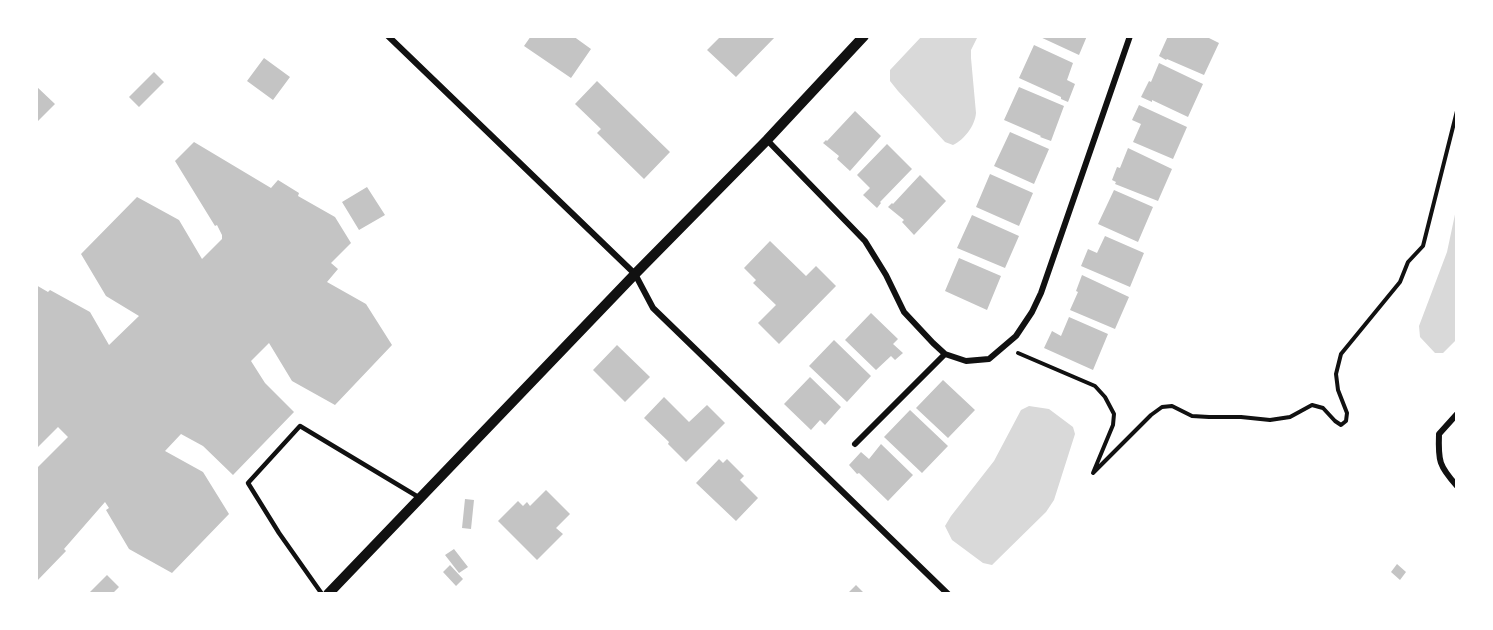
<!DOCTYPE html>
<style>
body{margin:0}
#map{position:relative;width:1493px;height:630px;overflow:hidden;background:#fff;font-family:Jost,sans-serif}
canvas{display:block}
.frame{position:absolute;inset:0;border:38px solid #fff;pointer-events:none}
</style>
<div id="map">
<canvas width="1493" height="630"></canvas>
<div class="frame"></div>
</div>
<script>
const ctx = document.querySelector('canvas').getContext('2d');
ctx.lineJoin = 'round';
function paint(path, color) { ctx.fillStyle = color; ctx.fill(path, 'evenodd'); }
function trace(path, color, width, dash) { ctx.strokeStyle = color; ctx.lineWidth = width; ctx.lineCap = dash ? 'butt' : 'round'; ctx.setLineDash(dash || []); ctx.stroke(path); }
paint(new Path2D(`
 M922,36H978L971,50V58L976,113C975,126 964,140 953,145L945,142L898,91L890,81V70Z
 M1457,205V339L1443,353H1435L1420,337L1419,326L1447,252Z
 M1029,406L1049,409L1073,427L1075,434L1054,500L1046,512L992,565L983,563L952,540L945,526L951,516L994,461L1021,410Z`), '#d9d9d9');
paint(new Path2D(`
 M531,36H573L591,49L571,78L524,46Z
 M721,36H776L736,77L707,50Z
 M1038,36H1087L1079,55Z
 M1168,36H1205L1219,43L1204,75L1167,59L1166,60L1159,56Z
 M1034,45L1073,63L1067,80L1075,84L1068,102L1061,99V97L1019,78Z
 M264,58L290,77L273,100L247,81Z
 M1159,63L1203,84L1188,117L1152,100V102L1141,97L1149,81L1151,82Z
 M154,72L164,82L139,107L129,97Z
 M597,81L670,152L644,179L597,133L601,129L575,104Z
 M36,86L55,104L36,123Z
 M1019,87L1064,106L1051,141L1040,137L1041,136L1004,120Z
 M1139,105L1187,127L1173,159L1133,142L1141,124L1132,120Z
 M855,111L881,136L850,171L837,159L839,156L823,143L826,140L827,141Z
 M1010,132L1049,149L1034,184L994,166Z
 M194,142L271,188L278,180L299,193L298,196L335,217L351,243L331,263L338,269L327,282L366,304L392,345L335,405L292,381L269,343L251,361L265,383L294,412L233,475L203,446L181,434L165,451L203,472L229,514L172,573L129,549L106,510L109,508L105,502L64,549L66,551L36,582V469L68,437L58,427L36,449V285L48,292L50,290L90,312L109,345L139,316L106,296L81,254L137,197L179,220L202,259L222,239V235L217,225L215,226L175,161Z
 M887,144L912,169L880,202L881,203L877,208L863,195L870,188L857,175Z
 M1128,148L1172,169L1158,201L1115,184L1116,182L1112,180L1117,167L1120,168Z
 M990,174L1033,193L1019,226L976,207Z
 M920,175L946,201L914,235L902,222L904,220L888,207L892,203L893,204Z
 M367,187L385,215L359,230L342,202Z
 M1114,190L1153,207L1138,242L1098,224Z
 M972,215L1019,236L1005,268L957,248Z
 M1105,236L1144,253L1130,287L1081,266L1088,249L1097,253Z
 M770,241L806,276L816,266L836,286L779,344L758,323L776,305L753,283L756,280L744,268Z
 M959,258L1001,276L987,310L945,291Z
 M1082,275L1129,297L1115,329L1070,310L1078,292L1076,291Z
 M871,313L898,339L893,344L903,353L895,360L891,356L876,370L845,340Z
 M1069,317L1108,334L1093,370L1044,348L1052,331L1061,336Z
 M834,340L871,376L847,402L809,366Z
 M617,345L650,377L625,402L593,370Z
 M810,377L841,407L825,425L820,420L811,430L784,404Z
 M943,380L975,410L948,438L916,408Z
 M664,397L689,422L707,405L725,423L686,462L668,444L669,442L644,418Z
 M910,410L948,446L922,473L884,437Z
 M881,444L913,475L888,501L859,473L857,474L849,465L861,452L869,459Z
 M719,459L723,463L727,459L744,476L740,480L758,498L736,521L696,483Z
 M546,490L570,514L556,528L563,534L537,560L498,521L518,501L523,506L527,502L530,506Z
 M465,499L474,500L471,529L462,528Z
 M454,549L468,567L459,573L445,555Z
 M1397,564L1406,572L1400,580L1391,572Z
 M450,565L463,579L456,586L443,572Z
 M107,575L119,587L112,594H88Z
 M856,585L865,594H847Z`), '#c4c4c4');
trace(new Path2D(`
 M1018,353L1095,386L1105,397L1114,414L1113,425L1093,473L1151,415L1162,407L1172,406L1192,416L1209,417H1241L1270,420L1290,417L1312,405L1323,408L1335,421L1341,425L1346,421L1347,413L1338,390L1336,374L1341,354L1400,282L1408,262L1423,246L1457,111`), '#111', 4);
trace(new Path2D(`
 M322,594L279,533L248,483L300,426L420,498`), '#111', 4.5);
trace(new Path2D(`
 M388,36L635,274L653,308L948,594
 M767,140L865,241L886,275L904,312L933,343L945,354L966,361L989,359L1016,336L1032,312L1041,293L1130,36
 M1457,414L1439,434C1438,461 1439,466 1457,486
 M855,444L945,354`), '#111', 6);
trace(new Path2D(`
 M328,594L635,274L767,140L864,36`), '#111', 10);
</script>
